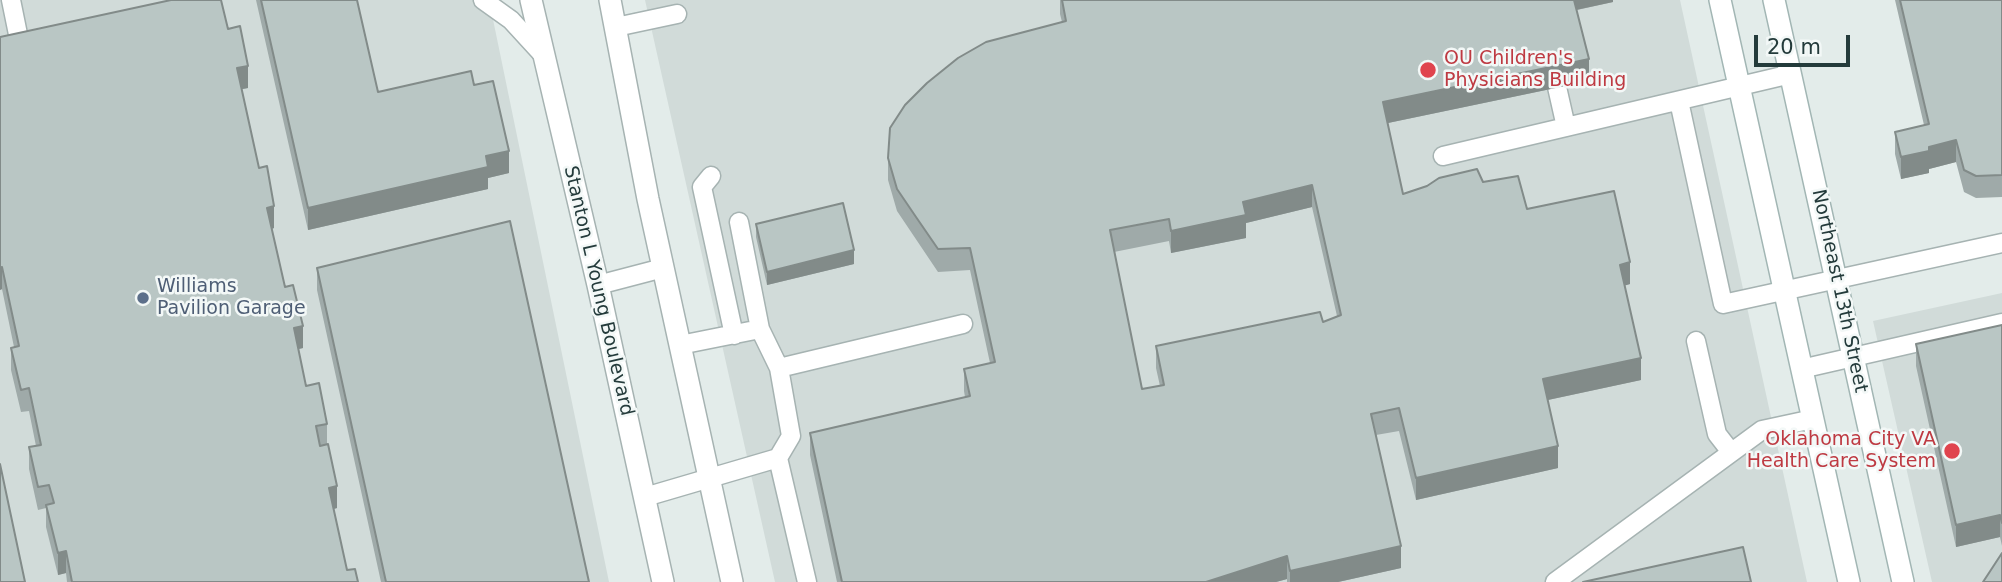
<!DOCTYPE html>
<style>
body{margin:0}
#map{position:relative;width:2002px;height:582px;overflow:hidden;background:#e3ecea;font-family:"DejaVu Sans",sans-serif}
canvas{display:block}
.scale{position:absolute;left:1754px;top:35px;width:96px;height:32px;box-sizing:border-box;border:4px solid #243b3b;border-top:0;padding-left:9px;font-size:21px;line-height:24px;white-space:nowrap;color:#243b3b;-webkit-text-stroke:5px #f3f8f7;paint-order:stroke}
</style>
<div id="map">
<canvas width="2002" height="582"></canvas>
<div class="scale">20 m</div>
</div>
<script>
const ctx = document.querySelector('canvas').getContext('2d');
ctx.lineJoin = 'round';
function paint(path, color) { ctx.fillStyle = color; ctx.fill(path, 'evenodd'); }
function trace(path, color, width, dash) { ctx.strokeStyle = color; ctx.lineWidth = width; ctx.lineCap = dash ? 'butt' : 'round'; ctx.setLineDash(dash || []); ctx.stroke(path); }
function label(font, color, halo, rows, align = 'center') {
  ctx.font = font + ' "DejaVu Sans",sans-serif'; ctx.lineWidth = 5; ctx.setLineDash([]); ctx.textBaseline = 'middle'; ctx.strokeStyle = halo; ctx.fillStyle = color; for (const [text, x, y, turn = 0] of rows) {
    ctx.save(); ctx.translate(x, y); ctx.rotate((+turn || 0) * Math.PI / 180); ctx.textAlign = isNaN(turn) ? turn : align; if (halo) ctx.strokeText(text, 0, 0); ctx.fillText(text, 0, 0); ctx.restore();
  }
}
paint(new Path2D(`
 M0,0H489L609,582H0Z
 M645,0H1680L1807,582H775Z
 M2002,293V582H1932L1873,321Z`), '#d1dbd9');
const service = new Path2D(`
 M11,0L22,54
 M483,0L511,20L544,56
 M616,27L677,14
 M1557,87L1566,127
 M1679,101L1723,304L2002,243
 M1443,156L1791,74
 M711,176L702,187L734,335
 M739,222L760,329
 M598,285L663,268
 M1696,341L1717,434L1731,452
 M779,368L963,324
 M1801,369L2002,323
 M778,458L807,582
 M645,497L778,458L791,436L779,368L760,329L680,345
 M1555,582L1762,430L1813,419`);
const tertiary = new Path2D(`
 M531,0L598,285L663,582
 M610,0L648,199L732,582`);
const secondary = new Path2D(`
 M1720,0L1849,582
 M1774,0L1903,582`);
trace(service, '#a6b3b2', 21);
trace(tertiary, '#a6b3b2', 24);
trace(secondary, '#a2b6b4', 24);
trace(service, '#fff', 18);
trace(tertiary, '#fff', 21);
trace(secondary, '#fff', 21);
paint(new Path2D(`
 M256,0H357L378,92L474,85L509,173L488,178V189L308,230Z
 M1060,0H1613V2L1577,10L1589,81L1388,123L1403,194L1483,182L1527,209L1630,284L1625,285L1641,380L1548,400L1558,468L1416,500L1399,431L1376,435L1401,568L1338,582H1287V579L1276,582H837L810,455V433L965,397L964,391V369L990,363L970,270L938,272L897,211L888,180V158L1062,22L1060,14ZM1312,207L1337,316L1323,322L1156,346V368L1160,386L1142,389L1114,252L1169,241L1171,253L1246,238V223Z
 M1895,0H2002V197L1976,198L1964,192L1956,162L1929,169V173L1901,179L1895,154V132L1924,125Z
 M0,37L248,88L242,89L259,168L274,228L272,229L285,287L303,348L298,349L306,386L327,424V444L337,508L334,509L347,570L358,582H67L66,573L58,575L46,527V508L38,510L29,469V447L36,446L29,411L21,412L11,370V348L14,347L2,289L0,290Z
 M756,224L854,264L767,285L756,237Z
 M317,268L589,582H381L317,290Z
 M2002,325V546L2000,537L1956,547L1916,366V344Z`), '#9faaa9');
paint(new Path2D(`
 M1571,0H1613V2L1571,11Z
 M1589,59V81L1383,124V102Z
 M248,66V88L237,90V68Z
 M1956,140V162L1929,169V173L1901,179V157L1929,147Z
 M509,151V173L488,178V189L308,230V208L486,156Z
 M1312,185V207L1246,223V238L1171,253V231L1243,202Z
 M274,206V228L267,230V208Z
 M854,250V264L767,285V272Z
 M1630,262V284L1620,287V265Z
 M2,267V289L0,290V268Z
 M303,326V348L294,350V328Z
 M1641,358V380L1543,401V379Z
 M1558,446V468L1416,500V478Z
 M337,486V508L329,510V488Z
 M2000,515V537L1956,547V525Z
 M1401,546V568L1338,582H1290V571Z
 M66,551V573L58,575V553Z
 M1287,556V579L1276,582H1206Z`), '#828b89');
const building = new Path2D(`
 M171,0H221L228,29L240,26L248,66L237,68L259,168L267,166L274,206L267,208L285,287L293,285L303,326L294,328L306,386L319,383L327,424L316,426L320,446L328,444L337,486L329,488L347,570L355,569L358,582H72L66,551L58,553L46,505L54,503L49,485L38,487L29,447L41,445L29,388L21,390L11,348L19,346L2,267L0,268V37Z
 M261,0H357L378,92L471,71L474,85L493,81L509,151L486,156L488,167L308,208Z
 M1062,0H1574L1589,59L1383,102L1403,194L1427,186L1439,178L1477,169L1483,182L1518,176L1527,209L1614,191L1630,262L1620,265L1641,358L1543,379L1558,446L1416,478L1399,408L1371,414L1401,546L1290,571L1287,556L1206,582H842L810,433L970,396L964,369L995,362L970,248L938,249L916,217L897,189L888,158L890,128L905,105L927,83L958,58L986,42L1066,21ZM1312,185L1341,315L1323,322L1320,312L1156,346L1164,385L1142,389L1110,230L1169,219L1171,231L1246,215L1243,202Z
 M1900,0H2002V175L1976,176L1964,170L1956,140L1929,147V151L1901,157L1895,132L1929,124Z
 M843,203L854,250L767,272L756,224Z
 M510,221L589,582H386L317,268Z
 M2002,325V523L2000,515L1956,525L1916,344Z
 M0,464L25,582H0Z
 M1743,547L1751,582H1583Z
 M2002,553V582H1983Z`);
paint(building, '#b9c6c4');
trace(building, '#828b89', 2);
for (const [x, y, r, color] of [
 [1428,70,9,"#e0444e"],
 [143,298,7,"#5c6f8a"],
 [1952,451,9,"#e0444e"]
]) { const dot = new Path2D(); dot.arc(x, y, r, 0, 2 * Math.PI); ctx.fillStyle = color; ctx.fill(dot); trace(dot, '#f3f8f7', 2.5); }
label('19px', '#be3a42', '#f3f8f7', [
 ["OU Children's",1444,59],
 ["Physicians Building",1444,81],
 ["Oklahoma City VA",1936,440,"right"],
 ["Health Care System",1936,462,"right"]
], 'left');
label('19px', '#4e5e75', '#f3f8f7', [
 ["Williams",157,287],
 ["Pavilion Garage",157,309]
], 'left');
label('19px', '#243b3b', '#f3f8f7', [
 ["Stanton L Young Boulevard",598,291,77],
 ["Northeast 13th Street",1839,291,78]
]);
</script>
